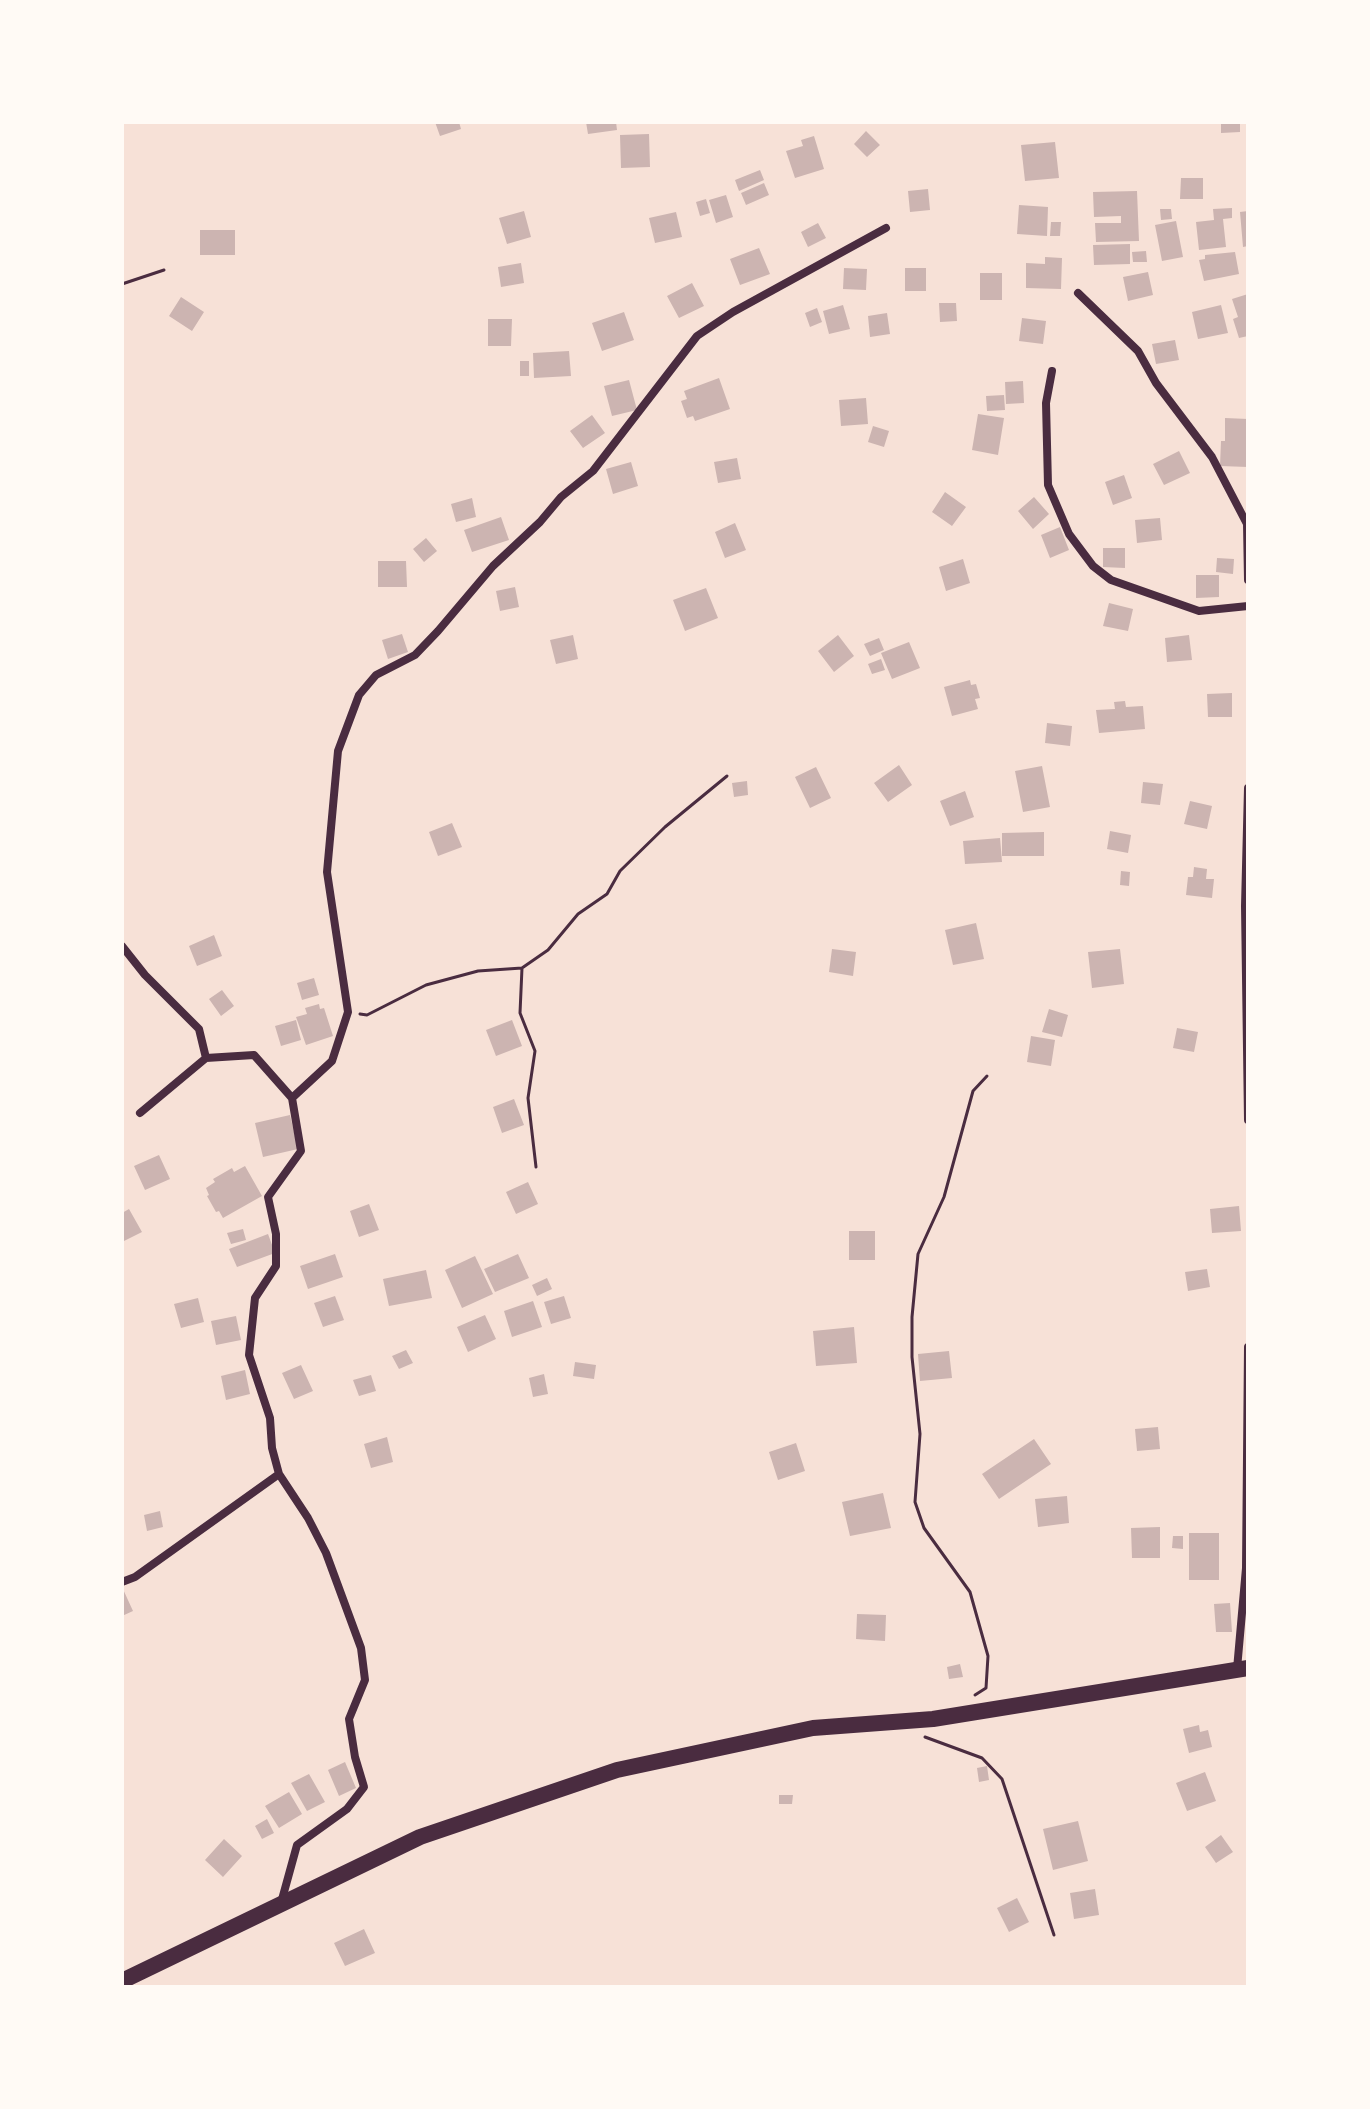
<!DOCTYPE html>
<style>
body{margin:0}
#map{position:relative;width:1370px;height:2109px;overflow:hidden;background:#f7e1d7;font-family:Overpass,sans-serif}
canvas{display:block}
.frame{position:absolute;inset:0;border:124px solid #fffaf5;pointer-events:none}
</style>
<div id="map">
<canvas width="1370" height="2109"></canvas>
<div class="frame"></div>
</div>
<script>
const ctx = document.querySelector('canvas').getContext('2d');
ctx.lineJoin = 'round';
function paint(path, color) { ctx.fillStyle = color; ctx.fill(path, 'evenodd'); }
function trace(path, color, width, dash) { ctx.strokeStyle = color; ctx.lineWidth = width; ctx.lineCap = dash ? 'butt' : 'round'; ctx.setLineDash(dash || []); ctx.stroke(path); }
paint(new Path2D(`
 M435,122H459L461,129L440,136Z
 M586,122H616L617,130L588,134Z
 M1221,122H1240V132L1221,133Z
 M866,131L880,145L867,157L854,144Z
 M649,134L650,167L621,168L620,135Z
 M814,136L824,169L795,178L786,151L803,146L801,140Z
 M1055,142L1059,178L1025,181L1021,145Z
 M760,170L764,180L739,191L735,180Z
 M1181,178H1203V199H1180Z
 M764,183L769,195L746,205L741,193Z
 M928,189L930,210L910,212L908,191Z
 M1137,191L1139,241L1096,242L1095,223H1121V216L1094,217L1093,192Z
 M726,195L733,217L716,223L709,200Z
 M706,199L710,213L700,216L696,202Z
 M1019,205L1048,207L1047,236L1017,234Z
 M1232,208V218L1223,219L1226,247L1199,250L1196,222L1214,220L1213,209Z
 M1160,209H1171L1172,219L1161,220Z
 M524,211L531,237L507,244L499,218Z
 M1248,211V246L1243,247L1240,212Z
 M676,212L682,237L655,243L649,218Z
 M1176,221L1183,257L1162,261L1155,225Z
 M1051,222H1061L1060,236H1050Z
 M818,223L826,238L808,247L801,232Z
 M200,230H235V255H200Z
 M1130,244V264L1094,265L1093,245Z
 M759,248L770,274L740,285L730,259Z
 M1146,251L1147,262H1133L1132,252Z
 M1235,252L1239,274L1204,281L1199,260L1205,259V255Z
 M1045,257L1062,258L1061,289L1026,288V263L1045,264Z
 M521,263L524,283L501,287L498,267Z
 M844,268L867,269L866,290L843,289Z
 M905,268H926V291H905Z
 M1148,272L1153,295L1128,301L1123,277Z
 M980,273H1002V300H980Z
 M692,283L704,306L679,318L667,296Z
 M1248,294V336L1239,338L1233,319L1238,317L1232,299Z
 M181,297L204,312L192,331L169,316Z
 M939,303H956L957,321L940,322Z
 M843,305L850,329L829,334L823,311Z
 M1221,305L1228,333L1198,339L1192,312Z
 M817,308L822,322L810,327L805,313Z
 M624,312L634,340L602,351L592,323Z
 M887,313L890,334L870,337L868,316Z
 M1022,318L1046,321L1043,344L1019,341Z
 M488,319H512L511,346H488Z
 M1175,340L1179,360L1156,364L1152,344Z
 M569,351L571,376L534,378L533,353Z
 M520,361H529V376H520Z
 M719,378L730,409L695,421L693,416L687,418L681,401L687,399L684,391Z
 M629,380L637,410L612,416L604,386Z
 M1023,381L1024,403L1006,404L1005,382Z
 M1004,395L1005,410L987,411L986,396Z
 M866,398L868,424L841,426L839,400Z
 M978,414L1004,418L998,455L972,450Z
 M592,415L605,433L583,448L570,431Z
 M1225,418L1248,419V467L1220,466L1221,441H1225Z
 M873,426L889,431L884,447L868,442Z
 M1179,451L1190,473L1164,485L1153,464Z
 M737,458L741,479L718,483L714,462Z
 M631,462L638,486L613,494L606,469Z
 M1124,475L1132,498L1113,505L1105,482Z
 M945,492L966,507L952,526L932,512Z
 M1034,497L1049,514L1033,529L1018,511Z
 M472,498L476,517L456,522L451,504Z
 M501,517L509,540L472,552L464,530Z
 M1160,518L1162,540L1137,543L1135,520Z
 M735,523L746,550L725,558L715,532Z
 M1060,527L1069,550L1050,558L1041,535Z
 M426,538L437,551L424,562L413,549Z
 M1103,548H1125V568L1103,567Z
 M1217,558L1234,559L1233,574L1216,572Z
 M963,559L970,583L946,591L939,567Z
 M378,561H406L407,587H378Z
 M1196,575H1219V597L1196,598Z
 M515,587L519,607L500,611L496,591Z
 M706,588L718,618L685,631L673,600Z
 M1109,603L1133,609L1128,631L1103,626Z
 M402,634L408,652L388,659L382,640Z
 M573,635L578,659L556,664L550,640Z
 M838,635L854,656L834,672L818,651Z
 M1189,635L1192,660L1167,662L1165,638Z
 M879,638L884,650L870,656L864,644Z
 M909,642L920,668L892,679L881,653Z
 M881,659L885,670L872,674L868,664Z
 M970,680L971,685L976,684L980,698L975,699L978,709L952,716L944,687Z
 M1232,693V717H1208L1207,694Z
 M1125,701L1126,707L1143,706L1145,729L1099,733L1096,710L1115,709L1114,702Z
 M1047,723L1072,726L1070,746L1045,743Z
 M899,765L912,785L888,802L874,783Z
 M1042,766L1050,807L1023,812L1015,771Z
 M816,767L831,798L810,808L795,777Z
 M747,781L748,795L734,797L732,783Z
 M1143,782L1163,784L1160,805L1141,803Z
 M965,791L974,817L950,826L940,801Z
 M1190,801L1212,806L1207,829L1184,824Z
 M452,823L462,847L438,856L429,832Z
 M1110,831L1131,835L1128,853L1107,849Z
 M1044,832V856H1002V833Z
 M1000,838L1002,862L965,864L963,841Z
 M1194,867L1207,869L1206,879H1214L1212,898L1186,895L1188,877H1193Z
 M1121,871L1130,872L1129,886L1120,885Z
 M976,923L984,959L953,965L945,930Z
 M214,935L222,956L197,966L189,946Z
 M832,949L856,952L853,976L829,972Z
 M1120,949L1124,984L1092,988L1088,952Z
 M314,978L319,995L302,1000L297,983Z
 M222,990L234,1006L221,1016L209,999Z
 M319,1004L320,1009L324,1008L333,1036L306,1045L296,1017L307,1014L305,1008Z
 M1049,1009L1068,1015L1062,1037L1042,1032Z
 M296,1020L301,1040L281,1046L275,1026Z
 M512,1020L522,1046L496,1056L486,1030Z
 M1177,1028L1198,1032L1194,1052L1173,1048Z
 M1031,1036L1055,1040L1051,1066L1027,1062Z
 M514,1099L524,1125L502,1133L493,1107Z
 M290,1115L298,1149L263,1157L255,1123Z
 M159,1155L170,1179L145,1190L134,1166Z
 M245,1166L262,1196L223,1218L219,1211L216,1212L207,1196L209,1195L206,1188L215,1182L213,1179L232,1168L234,1172Z
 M528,1182L538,1204L516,1214L506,1192Z
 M369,1204L379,1230L359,1237L350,1211Z
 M1239,1206L1241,1231L1212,1233L1210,1209Z
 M129,1209L142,1232L122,1242V1213Z
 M243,1229L246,1240L231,1244L227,1233Z
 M849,1231H875V1260H849Z
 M268,1234L275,1253L237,1267L229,1249Z
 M335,1254L343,1277L308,1289L300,1266Z
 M518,1254L529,1278L495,1292L484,1269Z
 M475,1256L493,1294L462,1308L445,1270Z
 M1207,1269L1210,1287L1188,1291L1185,1272Z
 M426,1270L432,1298L389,1306L383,1279Z
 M547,1278L552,1289L537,1296L532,1285Z
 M335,1296L344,1320L323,1327L314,1303Z
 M564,1296L571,1318L551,1324L544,1302Z
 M198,1298L204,1322L181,1328L174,1304Z
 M533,1301L542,1327L512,1337L504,1311Z
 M485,1315L496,1339L468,1352L457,1327Z
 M236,1316L241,1340L216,1345L211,1321Z
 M854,1327L857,1363L816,1366L813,1331Z
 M406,1350L413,1363L399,1369L392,1356Z
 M949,1351L952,1378L920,1381L918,1354Z
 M575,1362L596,1365L594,1379L573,1376Z
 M301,1365L313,1391L294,1399L282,1373Z
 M245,1370L250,1394L226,1400L221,1376Z
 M544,1374L548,1394L533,1397L529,1378Z
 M371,1375L376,1391L359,1396L353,1380Z
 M1158,1427L1160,1449L1137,1451L1135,1429Z
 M387,1437L393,1462L371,1468L364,1444Z
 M1034,1439L1051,1464L999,1499L982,1474Z
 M796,1443L805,1471L778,1480L769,1452Z
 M883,1493L891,1528L850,1536L842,1502Z
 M1067,1496L1069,1523L1038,1527L1035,1499Z
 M160,1511L163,1527L147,1531L144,1515Z
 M1160,1527V1558H1132L1131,1528Z
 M1189,1533H1219V1580H1189Z
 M1173,1536H1183V1549L1172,1548Z
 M122,1587L133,1611L122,1616Z
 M1230,1603L1232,1632H1216L1214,1604Z
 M857,1614L886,1615L885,1641L856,1639Z
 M960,1664L963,1677L949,1679L947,1667Z
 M1199,1725L1200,1732L1208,1730L1212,1747L1189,1753L1183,1729Z
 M345,1762L356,1788L339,1796L328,1770Z
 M987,1766L989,1780L979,1782L977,1768Z
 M1205,1772L1216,1801L1187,1811L1176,1783Z
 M309,1774L325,1802L307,1811L291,1783Z
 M289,1792L302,1814L279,1828L265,1806Z
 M779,1795H793L792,1804H779Z
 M267,1819L274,1833L262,1839L255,1826Z
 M1078,1821L1088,1861L1053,1870L1043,1829Z
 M1221,1835L1233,1852L1216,1863L1205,1847Z
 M224,1839L242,1856L223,1877L205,1860Z
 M1095,1889L1099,1915L1074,1919L1070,1893Z
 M1017,1898L1029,1922L1009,1932L997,1908Z
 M364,1929L375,1953L345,1966L334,1943Z`), '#ccb4b1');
trace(new Path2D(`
 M122,284L164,270
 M522,968L520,1013L535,1051L528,1098L536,1167
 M360,1014L367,1015L426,985L478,971L522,968L548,950L578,914L607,894L620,871L665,827L727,776
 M975,1695L986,1688L988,1656L970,1592L924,1528L915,1502L920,1434L912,1357V1317L918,1254L944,1197L973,1091L987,1076
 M925,1737L982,1758L1002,1779L1054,1935`), '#4a2c40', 3);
trace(new Path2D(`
 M1078,293L1138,351L1156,383L1212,457L1247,524L1248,580
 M1052,371L1046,403L1048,485L1069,534L1093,566L1111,580L1199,611L1248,606
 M1248,788L1245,906L1248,1120
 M122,946L145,975L199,1029L206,1058
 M140,1113L206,1058L254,1055L292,1098
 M122,1582L135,1577L279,1474
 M1237,1669L1246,1568L1248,1347
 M281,1903L297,1845L347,1809L364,1787L355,1757L349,1719L365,1680L361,1648L326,1553L308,1518L279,1474L272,1448L270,1418L249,1355L255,1298L276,1266V1234L268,1197L301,1151L292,1098L332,1061L348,1012L327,872L338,751L359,695L376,675L415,655L438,631L493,566L540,522L561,497L593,471L697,336L733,312L886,228`), '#4a2c40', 8);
trace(new Path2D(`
 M122,1981L420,1837L617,1770L813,1728L933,1719L1248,1668`), '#4a2c40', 16);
</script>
